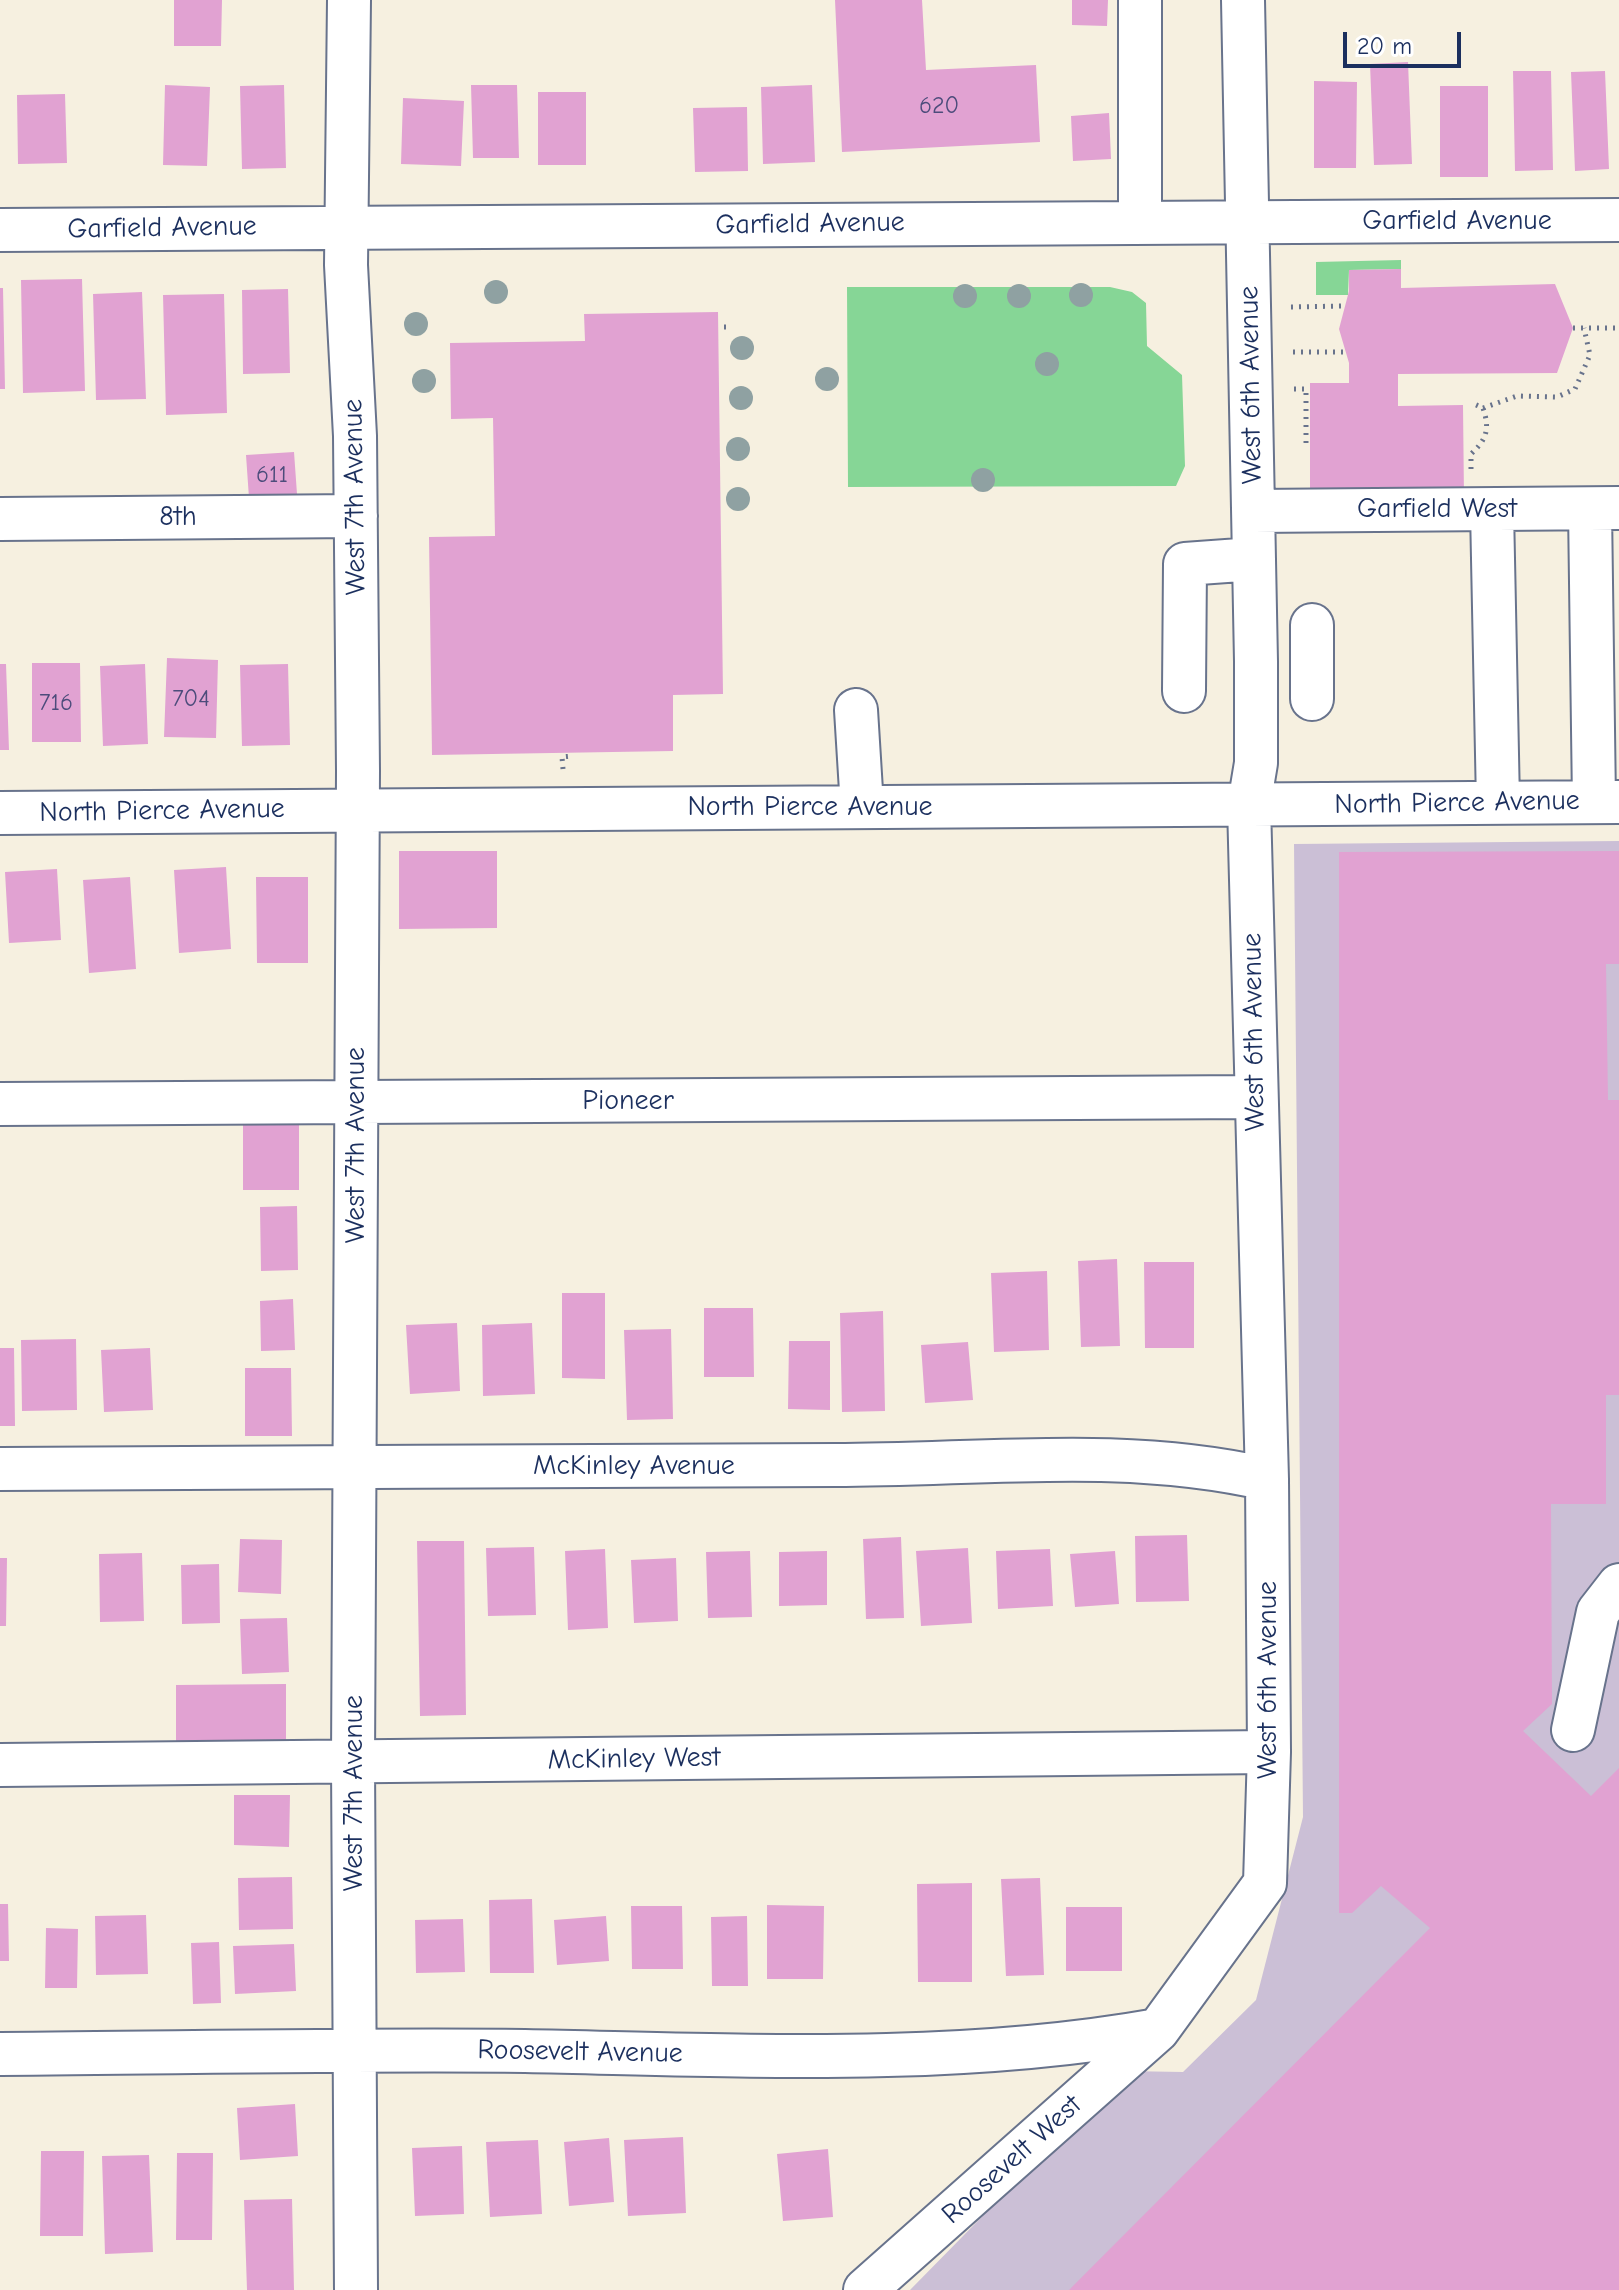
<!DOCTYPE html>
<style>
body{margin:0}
#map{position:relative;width:1619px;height:2290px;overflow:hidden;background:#f6f0e0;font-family:"Comic Neue",sans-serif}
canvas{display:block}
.scale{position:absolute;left:1343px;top:32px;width:118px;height:36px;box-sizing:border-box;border:4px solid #1b2f5e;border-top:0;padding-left:10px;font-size:24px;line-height:28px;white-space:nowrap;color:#1b2f5e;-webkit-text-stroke:6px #fff;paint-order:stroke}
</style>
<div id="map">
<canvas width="1619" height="2290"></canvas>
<div class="scale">20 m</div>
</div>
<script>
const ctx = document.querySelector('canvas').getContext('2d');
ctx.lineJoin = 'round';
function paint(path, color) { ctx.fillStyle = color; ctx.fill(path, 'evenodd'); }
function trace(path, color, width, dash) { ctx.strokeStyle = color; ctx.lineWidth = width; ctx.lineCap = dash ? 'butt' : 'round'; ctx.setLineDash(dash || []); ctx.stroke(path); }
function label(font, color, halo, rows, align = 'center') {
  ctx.font = font + ' "Comic Neue",sans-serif'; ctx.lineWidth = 6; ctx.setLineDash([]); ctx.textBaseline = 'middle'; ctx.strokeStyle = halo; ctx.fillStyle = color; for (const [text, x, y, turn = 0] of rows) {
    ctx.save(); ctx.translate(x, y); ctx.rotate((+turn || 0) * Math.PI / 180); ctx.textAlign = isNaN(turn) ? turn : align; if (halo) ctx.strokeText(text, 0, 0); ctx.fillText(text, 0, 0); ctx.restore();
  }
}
paint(new Path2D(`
 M1619,841V2290H910L1125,2071L1183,2072L1256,2000L1303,1817L1294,844Z`), '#cbbfd6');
paint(new Path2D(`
 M1401,260V269L1349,270L1348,295H1316V262Z
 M847,287H1110L1132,292L1146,303L1147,346L1182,375L1185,466L1176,486L848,487Z`), '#86d696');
paint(new Path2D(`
 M174,0H222L221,46H174Z
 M835,0H922L926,70L1036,65L1040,142L842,152Z
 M1072,0H1108L1107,26L1072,25Z
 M1408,62L1412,164L1374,165L1370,64Z
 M1513,71H1551L1553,170L1515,171Z
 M1605,71L1609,169L1575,171L1571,72Z
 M1314,81L1357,82L1356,168H1314Z
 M165,85L210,87L207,166L163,165Z
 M284,85L286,168L242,169L240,86Z
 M471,85H517L519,158H473Z
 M812,85L815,162L763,164L761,87Z
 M1440,86H1488V177H1440Z
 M538,92H586V165H538Z
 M65,94L67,163L18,164L17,95Z
 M403,98L464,101L461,166L401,164Z
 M747,107L748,171L695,172L693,108Z
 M1109,113L1111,159L1073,161L1071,116Z
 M1401,269V288L1555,284L1573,328L1557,373L1398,374V406L1463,405L1464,498H1310V383H1349V363L1339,329L1349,291V270Z
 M82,279L85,391L23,393L21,280Z
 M0,288H3L5,389H0Z
 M288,289L290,373L243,374L242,290Z
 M142,292L146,399L96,400L93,294Z
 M224,294L227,413L166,415L163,295Z
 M718,312L723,694L673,695V751L432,755L429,537L495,536L493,418L451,419L450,343L585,341L584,314Z
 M294,452L297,494L249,498L246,455Z
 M167,658L218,660L216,738L164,737Z
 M32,663H80L81,742H32Z
 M0,664H6L9,750H0Z
 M145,664L148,744L103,746L100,666Z
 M288,664L290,745L242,746L240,665Z
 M399,851H497V928L399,929Z
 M1619,851V964H1606L1608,1100H1619V1395H1606V1504H1551L1552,1704L1523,1731L1591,1796L1619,1768V2290H1069L1430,1928L1381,1886L1352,1913H1339V852Z
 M226,867L231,949L179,953L174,870Z
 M57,869L61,940L9,943L5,872Z
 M130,877L136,969L89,973L83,880Z
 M256,877H308V963H257Z
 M243,1123H299V1190H243Z
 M297,1206L298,1270L261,1271L260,1207Z
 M1117,1259L1120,1346L1081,1347L1078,1261Z
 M1144,1262H1194V1348H1145Z
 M1047,1271L1049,1350L994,1352L991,1273Z
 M562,1293H605V1379L562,1378Z
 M293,1299L295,1350L261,1351L260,1301Z
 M704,1308H753L754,1377H704Z
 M883,1311L885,1411L842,1412L840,1313Z
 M457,1323L460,1391L410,1394L406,1325Z
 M532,1323L535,1394L483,1396L482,1325Z
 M671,1329L673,1419L627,1420L624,1330Z
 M76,1339L77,1410L22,1411L21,1340Z
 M789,1341H830V1410L788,1409Z
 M968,1342L973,1400L925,1403L921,1345Z
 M0,1348H14L15,1426H0Z
 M150,1348L153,1410L104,1412L101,1350Z
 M245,1368H291L292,1436H245Z
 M1187,1535L1189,1601L1136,1602L1135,1536Z
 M901,1537L904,1618L866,1619L863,1539Z
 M240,1539L282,1540L281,1594L238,1592Z
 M417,1541H464L466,1715L420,1716Z
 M534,1547L536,1615L488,1616L486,1548Z
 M968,1548L972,1623L921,1626L916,1551Z
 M605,1549L608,1628L568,1630L565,1551Z
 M1050,1549L1053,1606L998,1609L996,1551Z
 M750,1551L752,1617L708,1618L706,1552Z
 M827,1551V1605L779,1606V1552Z
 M1115,1551L1119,1604L1075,1607L1070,1554Z
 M142,1553L144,1621L100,1622L99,1554Z
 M0,1558H7L6,1626H0Z
 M676,1558L678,1621L634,1623L631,1560Z
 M219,1564L220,1623L182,1624L181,1565Z
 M287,1618L289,1672L242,1674L240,1619Z
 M286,1684V1744H176V1685Z
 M234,1795H290L289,1847L234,1845Z
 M292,1877L293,1929L239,1930L238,1878Z
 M1040,1878L1044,1975L1006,1976L1001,1879Z
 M972,1883V1982H918L917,1884Z
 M532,1899L534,1973H490L489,1900Z
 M0,1904H8L9,1961H0Z
 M767,1905L824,1906L823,1979H767Z
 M631,1906H682L683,1969H632Z
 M1066,1907H1122V1971H1066Z
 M146,1915L148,1974L96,1975L95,1916Z
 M606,1916L609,1961L557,1965L554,1920Z
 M747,1916L748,1986H712L711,1917Z
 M463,1919L465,1972L416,1973L415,1920Z
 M46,1928L78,1929L77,1988H45Z
 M219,1942L221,2003L193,2004L191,1943Z
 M294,1944L296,1991L235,1994L233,1946Z
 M295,2104L298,2156L240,2160L237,2108Z
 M683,2137L686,2213L628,2216L624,2140Z
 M609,2138L614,2202L569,2206L564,2142Z
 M538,2140L542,2214L490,2217L486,2142Z
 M462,2146L464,2214L415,2216L412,2148Z
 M828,2149L833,2217L783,2221L777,2154Z
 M41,2151H84L83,2236H40Z
 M177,2153H213L212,2240H176Z
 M149,2155L153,2252L105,2254L102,2156Z
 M292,2199L294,2290H247L244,2200Z`), '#e1a2d2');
const minor = new Path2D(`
 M349,0L346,265L355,436L358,771L353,1761L356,2290
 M1140,223V0
 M0,230L1619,220
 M1590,509L1594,802
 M1492,510L1498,803
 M1254,511L1619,508
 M0,519L356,516
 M1184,691L1185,564L1254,559
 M1312,699V625
 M856,710L862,807
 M0,813L1619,802
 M0,1104L1255,1097
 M0,1469C278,1467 557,1466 835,1465C980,1465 1124,1446 1267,1479
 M1573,1730L1598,1612L1619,1585
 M0,1765L1269,1752
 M0,2054C175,2053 350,2049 525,2051C736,2055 950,2067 1158,2030
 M865,2290L1158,2030L1265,1883L1269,1752L1267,1479L1249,805L1256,763V661L1243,0`);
trace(minor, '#68738c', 46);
trace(new Path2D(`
 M1291,307L1345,306
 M724,327H732
 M1573,328H1619
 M1293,352H1345
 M1294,389H1306V445
 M1483,408L1517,396L1557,397L1575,389L1590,355L1584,328
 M1471,469V454C1487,439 1490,429 1483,408L1472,403
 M563,769L562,757L572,756`), '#68738c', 5, [2, 6]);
trace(minor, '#fff', 42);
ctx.fillStyle = '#8fa1a2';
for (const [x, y] of [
 [496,292],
 [1081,295],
 [965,296],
 [1019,296],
 [416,324],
 [742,348],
 [1047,364],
 [827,379],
 [424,381],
 [741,398],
 [738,449],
 [983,480],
 [738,499]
]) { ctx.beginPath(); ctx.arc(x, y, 12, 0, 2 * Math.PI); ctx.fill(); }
label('24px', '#4c4c7b', null, [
 ["620",939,106],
 ["611",272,475],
 ["704",191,699],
 ["716",56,703]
]);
label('28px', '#1b2f5e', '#fff', [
 ["Garfield Avenue",1457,221],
 ["Garfield Avenue",810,224,-1],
 ["Garfield Avenue",162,228,-1],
 ["West 6th Avenue",1251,385,-91],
 ["West 7th Avenue",355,497,-91],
 ["Garfield West",1437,509],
 ["8th",178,517],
 ["North Pierce Avenue",1457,803,-1],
 ["North Pierce Avenue",810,807],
 ["North Pierce Avenue",162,811,-1],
 ["West 6th Avenue",1254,1032,-91],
 ["Pioneer",628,1101],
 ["West 7th Avenue",356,1145,-90],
 ["McKinley Avenue",634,1466],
 ["West 6th Avenue",1268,1680,-90],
 ["McKinley West",634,1759,-1],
 ["West 7th Avenue",354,1793,-90],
 ["Roosevelt Avenue",580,2052,1],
 ["Roosevelt West",1012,2160,-42]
]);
</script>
